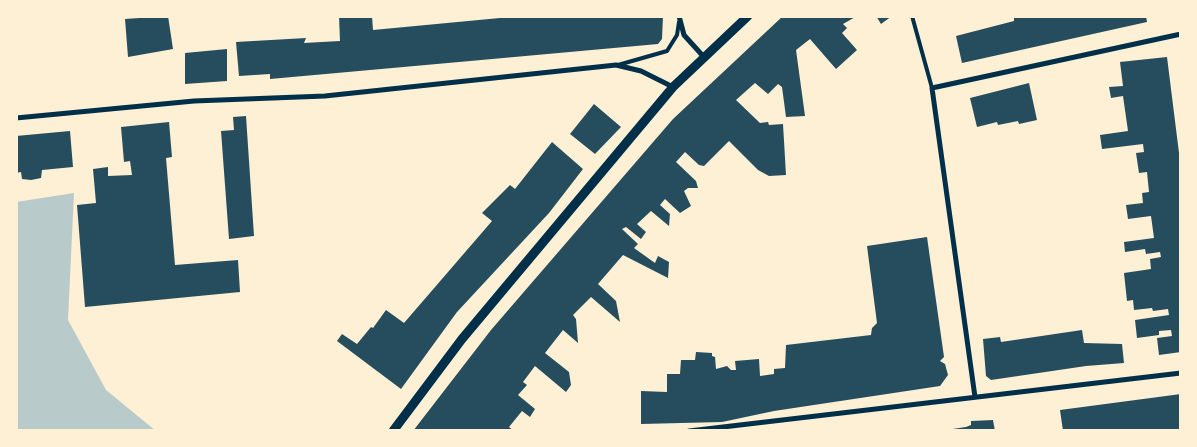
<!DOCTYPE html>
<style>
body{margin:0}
#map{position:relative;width:1197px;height:447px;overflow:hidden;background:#fdf0d5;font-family:Raleway,sans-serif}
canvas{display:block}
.frame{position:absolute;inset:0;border:18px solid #fdf0d5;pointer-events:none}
</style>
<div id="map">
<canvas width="1197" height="447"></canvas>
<div class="frame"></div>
</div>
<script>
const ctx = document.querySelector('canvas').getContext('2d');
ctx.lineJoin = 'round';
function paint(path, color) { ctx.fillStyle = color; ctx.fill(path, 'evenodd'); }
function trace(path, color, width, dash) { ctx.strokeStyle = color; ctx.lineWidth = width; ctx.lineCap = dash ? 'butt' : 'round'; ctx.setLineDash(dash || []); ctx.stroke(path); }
paint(new Path2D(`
 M74,193L68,320L106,390L156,431H16V202Z`), '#b9caca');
paint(new Path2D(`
 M168,16L173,49L128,57L125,19Z
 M339,16H372L373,30L521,16H663L662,39L658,44L459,62L270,79V74L239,76L236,42L306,38L304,43L340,41Z
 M783,16H857L843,24L847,28L842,33L857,50L836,69L810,39L796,50L805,116L786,117L782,87L778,84L768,94L755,83L736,100L760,123L768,122L769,125L783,124L786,175L769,176L758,170L729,141L704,166L699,165L685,152L676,162L696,181L698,188H688L684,191L691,206L680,213L665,199L660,205L670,214L669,226L651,211L637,224L646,232L641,239L626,227L622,229L638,244L634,248L655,263L658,256L669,262L668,278L623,255L598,284L616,301L620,322L591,297L573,315L576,319L578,343L563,330L545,353L569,372L571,385L566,392L535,366L523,382L527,385L518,395L535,409L530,417L522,411L509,427L514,431H413L491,330L673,119Z
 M876,16H892L881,24Z
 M1014,16H1146L1147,22L962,63L956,36L1014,21Z
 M227,49V81L185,84V53Z
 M1167,57L1181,169V352L1159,355L1157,338L1172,336L1171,330L1159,331V335L1137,338L1135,320L1169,315L1168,309L1153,311L1152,308L1134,310L1133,300L1127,301L1124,273L1151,269L1150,259L1161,257L1160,252L1146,254L1145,249L1125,252L1124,242L1154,238L1151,216L1128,219L1126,205L1143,203L1142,193L1149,192L1147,172L1139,173L1136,153L1144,152L1143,144L1102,149L1100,135L1128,131L1123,96L1111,98L1109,87L1123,86L1120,62Z
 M1029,83L1037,120L1019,124L1018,121L998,125L997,122L977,127L970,98Z
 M594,104L621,127L595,154L570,134Z
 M246,116L254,236L229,239L221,131L234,130L233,117Z
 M169,122L172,157L166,158L175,265L238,260L240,292L85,307L77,205L96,203L93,169L108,167V176L132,175L130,161L124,162L121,127Z
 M70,131L73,167L42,170L41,178L31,180L22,179L21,172L16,173V136Z
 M552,142L583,169L549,213L457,312L401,389L337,341L342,334L357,344L371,327L373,328L386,310L404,323L492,221L482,213L510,185L515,189Z
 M927,237L944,357L940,361L945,364L948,375L940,386L774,411L722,422L641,424V391L667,392V374H680L681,360H695L696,352L712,353V356L715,357L716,369L727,366L731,370H736L735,361L759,359L760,376L774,374V369L785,368L786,345L871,335L872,328L877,323L867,246Z
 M1082,330L1084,343L1122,344L1124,363L1086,366L991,380L986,376L983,339L1000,337L1001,342Z
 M1181,394V431H1063L1060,410Z
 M993,420L995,431H939L966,427L971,425V421Z`), '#264d5e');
trace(new Path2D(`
 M912,16L932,88
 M618,65L667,51L677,35L679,22`), '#003049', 4);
trace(new Path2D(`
 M679,16L684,35L703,56
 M16,118L194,101L325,96L616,65L641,71L673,87
 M975,397L932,88L1181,34
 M689,431L1181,373`), '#003049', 5);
trace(new Path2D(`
 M393,431L462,339L673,87L748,16`), '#003049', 9);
</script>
